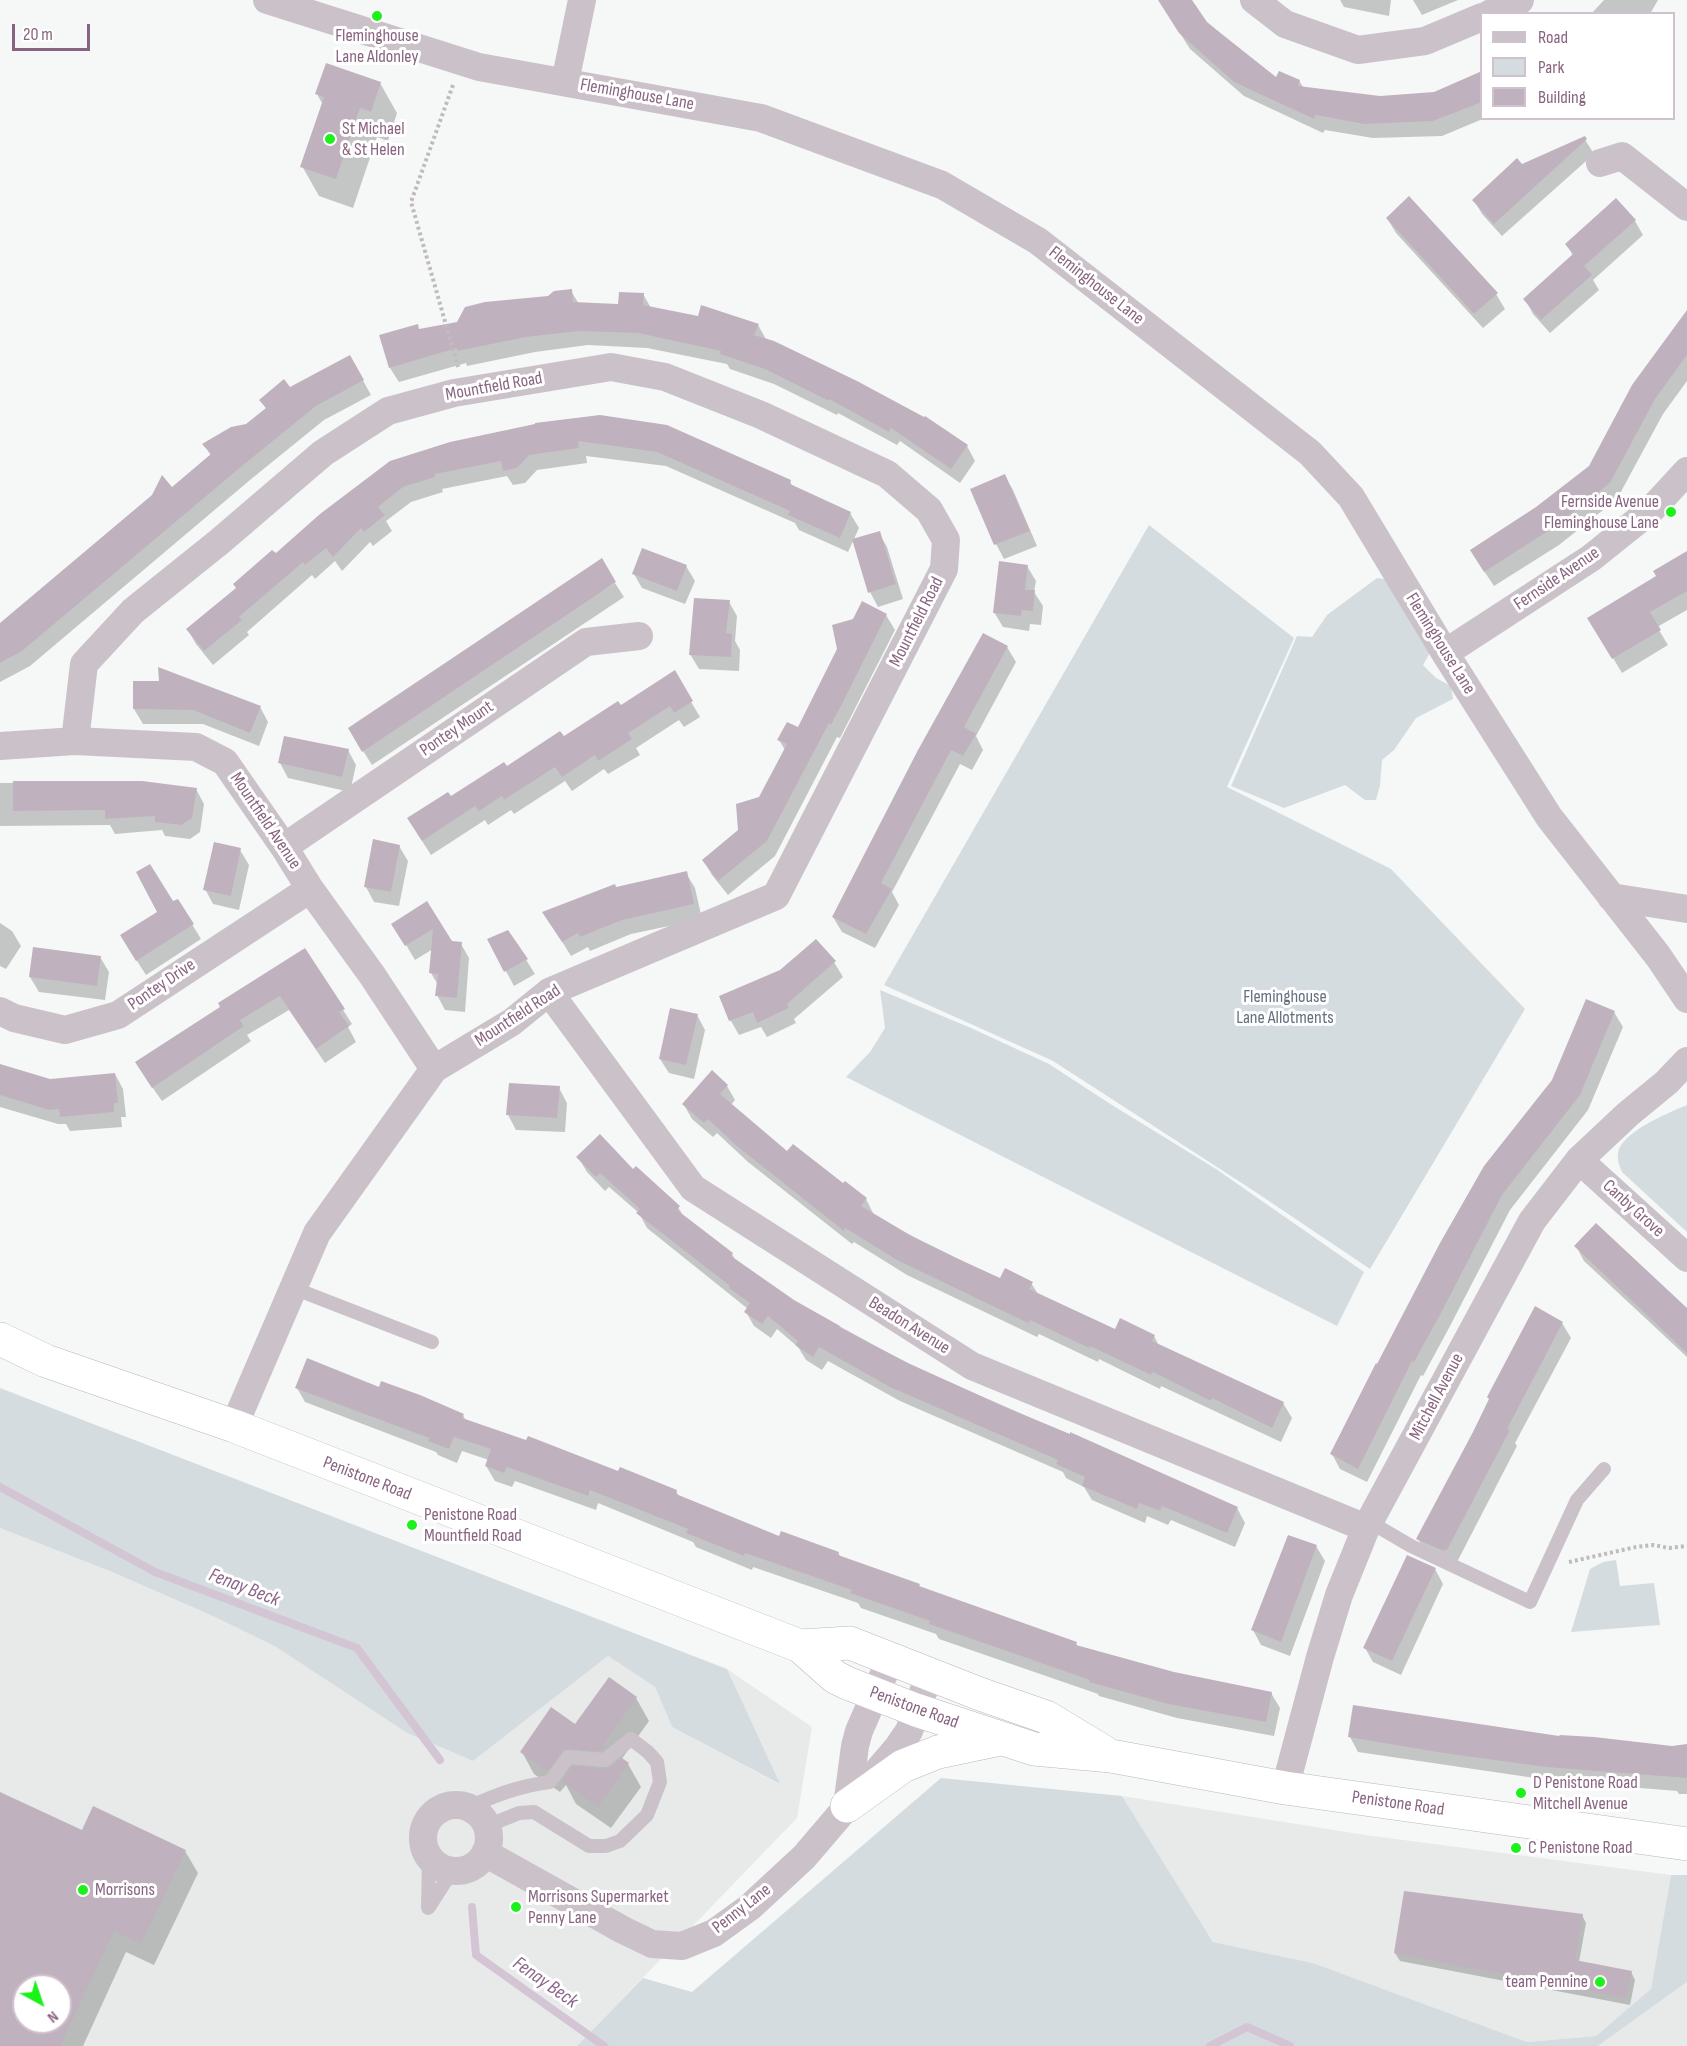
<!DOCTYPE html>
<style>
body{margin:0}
#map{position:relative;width:1687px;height:2046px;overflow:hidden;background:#f5f8f7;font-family:"Sofia Sans Condensed",sans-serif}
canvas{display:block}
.legend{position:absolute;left:1480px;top:12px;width:195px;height:108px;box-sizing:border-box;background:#fff;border:2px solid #cfc1cd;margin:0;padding:8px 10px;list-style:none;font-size:18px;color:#886481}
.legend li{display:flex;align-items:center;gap:12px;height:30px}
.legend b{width:30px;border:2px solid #cfc1cd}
.north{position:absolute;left:12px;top:1974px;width:60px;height:60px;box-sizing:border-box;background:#fff;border:2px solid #cfc1cd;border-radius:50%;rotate:140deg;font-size:16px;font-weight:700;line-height:24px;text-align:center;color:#886481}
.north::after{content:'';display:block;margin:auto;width:21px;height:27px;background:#1bf21b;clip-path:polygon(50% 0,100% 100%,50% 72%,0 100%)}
.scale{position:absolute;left:12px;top:24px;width:78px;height:27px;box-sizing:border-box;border:3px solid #886481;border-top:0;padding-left:8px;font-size:18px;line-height:21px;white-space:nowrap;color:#886481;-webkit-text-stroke:4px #fff;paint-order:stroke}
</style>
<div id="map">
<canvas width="1687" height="2046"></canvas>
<ul class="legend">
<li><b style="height:8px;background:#cbc2c9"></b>Road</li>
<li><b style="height:16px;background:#d5dce0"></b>Park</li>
<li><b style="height:16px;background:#bfb2be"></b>Building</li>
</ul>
<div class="north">N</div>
<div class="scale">20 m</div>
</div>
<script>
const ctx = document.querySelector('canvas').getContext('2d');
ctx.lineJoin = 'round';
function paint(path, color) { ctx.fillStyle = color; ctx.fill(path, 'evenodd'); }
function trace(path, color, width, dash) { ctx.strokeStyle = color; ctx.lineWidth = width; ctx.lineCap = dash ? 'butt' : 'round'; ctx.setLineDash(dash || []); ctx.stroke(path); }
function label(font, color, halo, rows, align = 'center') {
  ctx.font = font + ' "Sofia Sans Condensed",sans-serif'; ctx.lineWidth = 6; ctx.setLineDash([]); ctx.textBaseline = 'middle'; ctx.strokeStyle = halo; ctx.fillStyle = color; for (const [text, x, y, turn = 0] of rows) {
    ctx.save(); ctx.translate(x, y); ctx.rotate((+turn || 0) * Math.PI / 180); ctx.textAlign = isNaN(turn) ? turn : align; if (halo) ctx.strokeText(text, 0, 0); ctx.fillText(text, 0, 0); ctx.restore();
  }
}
paint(new Path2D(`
 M0,1528L112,1572L215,1617L276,1647L407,1733L473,1761L608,1656L655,1687L672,1727L779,1784L727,1669L812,1727L797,1818L577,2046H0ZM24,1986H60V2022H24Z
 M1122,1796L1365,1835L1671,1875L1651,1990L1596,2036L1527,2042L1313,1963L1213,1942Z
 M1687,1982V2046H1598Z`), '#e8e9e9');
paint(new Path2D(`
 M1149,525L1294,638L1227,787L1391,869L1525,1009L1370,1269L1251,1189L1053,1061L884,985Z
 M1377,578L1397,581L1431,651L1423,665L1436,678L1451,686L1453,699L1416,718L1394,750L1382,760L1380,785L1376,800H1365L1345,785L1284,808L1231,786L1297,636L1312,637L1327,615Z
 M880,990L971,1028L1049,1064L1112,1105L1216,1169L1364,1272L1337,1326L846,1077L870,1052L885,1028Z
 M1687,1105V1232L1622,1172C1619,1165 1617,1160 1618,1153C1621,1132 1668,1113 1687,1105Z
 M0,1388L727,1669L780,1784L672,1727L655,1687L608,1656L473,1761L407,1733L276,1647L215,1617L112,1572L0,1528Z
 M1616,1560L1620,1586L1654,1583L1660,1625L1571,1632L1590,1569L1603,1562Z
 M941,1778L1122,1796L1213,1942L1313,1963L1527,2042L1596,2036L1651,1989L1671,1875H1687V1982L1598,2046H577L643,1978L692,1992Z`), '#d5dce0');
paint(new Path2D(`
 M1159,0H1190L1206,23L1276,80L1299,81L1304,88L1380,98L1435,93L1482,72V118H1485L1442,136L1373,138L1325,130L1323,133L1244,96L1190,49Z
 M1340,0H1391L1389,16L1344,7Z
 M1413,0H1458L1422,15Z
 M1604,0H1658L1650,14H1591Z
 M380,83L397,113L388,141L377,137L353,208L319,196L302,166L323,105L317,94Z
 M1584,138L1594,154L1502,236L1482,214L1474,200L1522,165Z
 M1387,218L1496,294L1505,309L1483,328L1396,233Z
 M1635,221L1643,235L1593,280L1599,290L1550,333L1533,314L1525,299L1573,256L1567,244Z
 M571,291L579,304L619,305L643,294L651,308L699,318L758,325L767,341L967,446L975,461L960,483L900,441L897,445L838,413L837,415L774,384L730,369L727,364L647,348L588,345L535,352L467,366L466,363L399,382L390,368L417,326L420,331L458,323Z
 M1687,317V381L1663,414L1617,499L1559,545L1494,586L1480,565L1537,508L1590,467Z
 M350,357L371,395L324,420L250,480L30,666L0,682V625L172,489L211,456L204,444L247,425L267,410L261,400L290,388Z
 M537,424L790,482L794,488L850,513L859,528L848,552L799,530L795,523L666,466L586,456L587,463L537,470L525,483L513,485L507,476L442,489L443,492L411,502L386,521L392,531L373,546L370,542L342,571L335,561L315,579L312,575L247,632L249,635L213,665L196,644L188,630L321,516Z
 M1004,475L1013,490L1037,546L1004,559L996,544Z
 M879,533L887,547L903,599L878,607L870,592Z
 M1687,553V610L1657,627L1668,645L1622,673L1589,618L1657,577Z
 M686,566L695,581L685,604L642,588L634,574Z
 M1027,566L1036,581L1034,592L1043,606L1041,625L1030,624L1029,631L1003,627L994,612Z
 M615,583L624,597L372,765L358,743Z
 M729,602L737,616L735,641L740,650L739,671L699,669L690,654Z
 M886,615L895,630L840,738L837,737L775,856L728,895L712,875L704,861L740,830L760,798L785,750L779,740L798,729Z
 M1007,647L1016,662L976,736L983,750L972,770L960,764L892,892L899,905L875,948L842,932L833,917Z
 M674,673L700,717L684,727L679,720L636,748L640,755L608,774L604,769L572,791L565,781L514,814L511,810L488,825L485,820L431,855L417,833L450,798L620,707Z
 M260,707L268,722L259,746L203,724H143L134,709Z
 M348,750L356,765L350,792L288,778L280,763Z
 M142,782L196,789L204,804L200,832L190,839L165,836L162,830L115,834L110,825L0,826V783Z
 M399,846L408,861L399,906L374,902L366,887Z
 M240,850L249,865L239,910L213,904L205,889Z
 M686,873L695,888L702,919L631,934L590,951L588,947L571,956L553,927L616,889Z
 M178,901L201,939L146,975L130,950L173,903Z
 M426,903L452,943L461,944L469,958L465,1012L445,1010L437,995L438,985L431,973L433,949L415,960L402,938Z
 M0,923L12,931L21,946L6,969L0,966Z
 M508,931L535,974L514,986L489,940Z
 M305,950L352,1024L348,1027L356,1042L325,1063L289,1010L247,1035L251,1041L162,1101L145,1077L222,1007Z
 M100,957L109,972L105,1000L39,992L30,977Z
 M834,962L843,977L794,1019L796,1023L767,1037L761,1027L739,1035L731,1021L721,997Z
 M1614,1012L1623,1027L1588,1110L1510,1210L1449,1328L1423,1376L1421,1375L1367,1482L1340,1469L1332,1454Z
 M697,1015L705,1030L694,1079L669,1073L660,1059Z
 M0,1065L50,1080L115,1074L123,1089L126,1117H121L122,1127L70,1131L66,1124H58L0,1107Z
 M727,1086L735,1100L731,1105L787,1153L866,1199L874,1215L896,1228L1001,1280L1031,1283L1038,1294L1116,1331L1154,1336L1159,1346L1283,1403L1292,1418L1281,1442L1161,1386L1160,1389L1099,1359L1098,1362L1039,1334L1037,1337L907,1275L854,1242L852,1244L748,1162L717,1133L713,1137L692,1119L684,1105Z
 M559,1088L567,1103L565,1132L516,1130L508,1115Z
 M578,1157L633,1171L678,1207L684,1217L732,1254L736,1261L794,1301L908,1364L1237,1508L1245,1523L1235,1547L1171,1520L1168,1525L1147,1516L1145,1523L1092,1500L1084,1487L1066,1478L1063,1472L900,1401L828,1361L822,1370L806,1360L798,1347L777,1329L771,1338L754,1326L746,1312L748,1309L647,1228L639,1213L609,1187L605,1191L587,1172Z
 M1576,1246L1687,1310V1357L1584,1261Z
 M1562,1323L1571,1338L1515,1443L1517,1446L1456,1564L1426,1553L1418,1539Z
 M297,1388L379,1389L463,1415L466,1421L676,1491L680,1498L780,1538L838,1553L841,1557L919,1585L920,1588L1076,1643L1078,1647L1174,1674L1271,1693L1280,1708L1274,1736L1177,1718L1099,1696L1098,1694L939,1639L936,1634L861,1608L858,1603L753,1567L752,1570L696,1547L693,1542L598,1503L596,1510L515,1481L512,1487L495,1481L486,1466L489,1460L462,1451L457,1463L438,1455L436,1452L305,1402Z
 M1316,1546L1325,1561L1290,1656L1261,1645L1253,1630Z
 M1435,1569L1443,1584L1401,1675L1373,1662L1365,1648Z
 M636,1698L649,1721L621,1760L628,1764L641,1787L611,1828L576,1804L566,1785L560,1792L534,1774L522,1752Z
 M1350,1737L1561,1738L1672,1747L1687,1746V1794H1679L1677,1791L1555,1781L1358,1752Z
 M0,1794L83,1832L185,1851L198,1873L154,1965L126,1952L83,2046H0ZM24,1986H60V2022H24Z
 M1582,1915L1586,1923L1579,1962L1631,1972L1635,1980L1630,2005L1400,1961L1395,1953Z`), '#0003');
trace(new Path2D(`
 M0,1487L155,1572L357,1648L440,1760
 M472,1907L476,1955L604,2046
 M1210,2046L1247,2027L1290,2046`), '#d3c5d3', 8);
paint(new Path2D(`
 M1158,0H1192L1207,22L1223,35L1276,77L1279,71L1300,80L1298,86L1380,96L1434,92L1482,71V102L1433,121L1364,124L1316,115L1314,119L1234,82L1179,33Z
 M326,63L381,82L371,112L360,108L336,179L300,167L324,97L315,94Z
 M1585,136L1587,139L1494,224L1472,200L1517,158L1522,164Z
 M1409,196L1498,293L1474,314L1386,218Z
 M1616,198L1636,220L1584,266L1580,261L1592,275L1541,320L1523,299L1573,254L1565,244Z
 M572,289L573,302L618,304L619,292L644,293L643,305L698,316L701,305L759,324L754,335L774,341L857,381L924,417L925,416L968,445L951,469L891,428L889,432L829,399V401L765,369L720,354L721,351L638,333L579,331L526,337L457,351V348L389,368L379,335L418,324L419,329L457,322L465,307L485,302L548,296L554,291Z
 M1687,310V355L1655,399L1610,483L1550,530L1484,572L1470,550L1536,507L1589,466L1632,385Z
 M350,355L364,380L316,406L242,466L22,651L0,663V623L152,495L162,475L172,487L211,454L202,444L231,427L246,424L266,408L259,400L284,379L290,387Z
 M600,415L667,425L791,480L790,484L851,512L840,538L788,515L790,511L657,452L578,441L579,448L529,455L517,468L503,471L501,461L435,474V477L403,487L378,507L385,515L364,532L361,528L333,557L326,548L305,565L303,562L239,617L242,620L204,651L186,629L236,588L233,584L272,550L276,553L320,514L390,461L450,442L535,424V423Z
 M1005,474L1030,531L994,545L970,489Z
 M880,531L896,584L868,593L852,539Z
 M642,548L687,565L677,591L632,574Z
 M1687,551V591L1650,612L1661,630L1612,659L1587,618L1656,576L1653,571Z
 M602,558L616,582L362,752L348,728Z
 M999,561L1028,565L1025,590H1035L1033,611L1022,610L1021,616L993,613Z
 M694,598L730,600L726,633L732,634L731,657L689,655Z
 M862,601L887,614L844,700L831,725L829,723L767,841L718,881L702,860L738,830L736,804L759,797L787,744L777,740L787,722L798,727L837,649L832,625L853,619Z
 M983,633L1008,646L964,727L976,734L963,756L951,750L881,883L892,889L866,934L832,917L918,750Z
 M158,667L261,706L250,733L193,710L133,709V681H159Z
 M675,670L693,701L674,713L670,706L628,733L632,739L598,761L595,755L562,777L555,767L504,800L502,796L479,811L475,806L422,841L407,818L448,792L451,796L504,762L507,766L560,731L564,736L618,701L621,705Z
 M284,736L349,749L342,777L278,763Z
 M13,781H142L197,788L192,818L181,825L155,822V816L105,819V810L13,811Z
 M373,839L400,845L391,892L364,887Z
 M214,842L241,848L231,896L203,890Z
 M150,864L173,901L178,899L194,924L136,961L120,935L157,912L136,872Z
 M687,871L694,904L622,920L580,937L578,933L562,942L542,912L615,884L616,887Z
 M427,901L452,941L462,942L457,998L435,996L438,974L429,973L433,929L405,946L391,924Z
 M508,930L528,959L504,972L487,939Z
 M816,939L836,961L787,1004L789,1008L757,1023L753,1012L729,1021L719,996L780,970Z
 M33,947L101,956L97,986L29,977Z
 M305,948L345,1009L339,1012L349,1026L316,1049L280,996L240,1020L244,1026L152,1088L135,1062L220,1007L218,1003Z
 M1586,999L1615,1011L1580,1095L1502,1195L1441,1313L1414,1362L1412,1361L1358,1469L1330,1454L1376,1363L1377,1364L1440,1243L1484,1166L1552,1080Z
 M670,1008L698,1014L686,1065L659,1059Z
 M0,1064L50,1079L115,1073L118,1103H114V1112L60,1117L59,1109L49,1110L0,1095Z
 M712,1070L728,1085L720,1094L787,1151L793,1144L843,1183L845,1181L867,1198L861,1206L915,1238L954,1257L1000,1278L1005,1268L1033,1282L1029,1289L1115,1329L1120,1318L1155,1335L1152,1341L1284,1402L1272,1428L1212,1398L1211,1401L1153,1372L1151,1375L1090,1346L1089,1348L1030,1320L1028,1323L897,1260L845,1228L844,1231L738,1147L708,1119L704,1123L682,1104Z
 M509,1083L560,1086L557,1118L506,1115Z
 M600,1134L633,1169L636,1166L680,1206L677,1210L733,1253L731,1256L794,1300L840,1326L839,1327L908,1363L1007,1408L1070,1434V1432L1238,1507L1227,1533L1162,1506L1160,1511L1139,1503L1137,1509L1082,1486L1085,1477L1056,1464L1058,1460L890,1387L819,1347L813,1357L795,1345L798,1341L768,1316L762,1324L744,1312L750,1303L729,1288L730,1286L636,1213L640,1209L600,1173L596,1177L576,1157Z
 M1596,1223L1687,1308V1353L1574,1246Z
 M1535,1306L1563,1322L1507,1429L1510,1430L1447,1550L1445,1549L1444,1551L1416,1539L1473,1432L1489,1399L1487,1397Z
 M307,1358L379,1387L381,1381L420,1395L464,1414L462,1418L526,1440L528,1436L618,1471L620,1467L677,1490L676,1494L779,1536L781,1531L839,1552L838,1555L920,1584L919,1586L1077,1642L1076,1645L1174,1672L1272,1692L1266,1722L1168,1704L1089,1682L1090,1680L929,1624L930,1621L850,1593L852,1590L745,1553L744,1556L686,1533L688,1529L590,1490L588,1496L507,1467L504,1473L485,1466L491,1449L454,1437L449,1449L428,1441L429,1438L295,1388Z
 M1288,1535L1317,1545L1281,1642L1251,1630Z
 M1407,1555L1436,1568L1392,1661L1363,1648Z
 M609,1677L637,1697L603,1745L606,1747L602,1751L565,1749L547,1771L520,1752L551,1707L575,1724Z
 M1353,1705L1559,1736L1560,1735L1594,1737L1672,1746L1687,1744V1778L1546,1767L1443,1753L1348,1737Z
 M622,1758L629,1763L598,1807L562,1781L572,1766L605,1769L611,1767Z
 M0,1792L82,1830L93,1806L186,1850L141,1944L114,1931L60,2046H0ZM24,1986H60V2022H24Z
 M1404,1891L1583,1914L1575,1960L1632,1971L1626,1998L1394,1953Z`), '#bfb2be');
const highway = new Path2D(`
 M0,1339L46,1361L234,1426L800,1646L835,1677L847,1683L916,1710L1034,1749L1111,1756L1285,1788L1687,1844
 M800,1646L850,1643L980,1694L1046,1717L1104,1752
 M847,1806L903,1766L938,1752L1000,1739`);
trace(highway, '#bdb5bc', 34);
trace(new Path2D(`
 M453,85L411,202L458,367
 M1569,1562L1636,1547L1653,1545L1669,1548L1687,1546`), '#c1babf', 4, [3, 3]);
trace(new Path2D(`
 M293,1288L432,1342
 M1370,1522L1411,1546L1530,1602L1577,1500L1604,1469
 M469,1807C496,1795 519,1786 550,1782L568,1757L605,1760L631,1739L648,1752L657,1762L660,1782L647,1815L620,1841L606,1846H589L534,1812L519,1813L487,1826
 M429,1907L452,1871
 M428,1908L429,1858`), '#cbc2c9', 14);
trace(new Path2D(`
 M267,0L479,67L761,118L942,185L1038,241L1310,453L1351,497L1445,653L1549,817L1658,956L1687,999
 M1254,0L1285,24L1358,50L1425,41L1482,17
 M1489,14L1520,0
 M565,82L582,0
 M1600,163L1622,156L1687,207
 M1445,653L1591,558L1651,510L1687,471
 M75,741L84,664L133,611L219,542L323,453L388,411L454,393L611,367L665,377L761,415L887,474L929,510L946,540L944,569L776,896L549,992L512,1022L434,1069L317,1233L234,1426
 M0,746L75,741L196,747L225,762L284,847L310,889L372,975L434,1069
 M284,847L586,642L639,636
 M1611,897L1687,909
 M549,992L693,1188L972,1366L1366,1528
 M0,1011L14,1018L65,1030L118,1015L310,889
 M1579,1160L1687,1258
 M1285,1788L1320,1657L1339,1595L1366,1528L1532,1221L1579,1160L1628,1114L1667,1082L1687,1061
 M423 1838a33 33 0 1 1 66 0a33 33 0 1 1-66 0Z
 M847,1806L855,1746L859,1731L891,1658
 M485,1853L623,1930L652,1944L682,1946L714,1933L750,1907L804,1857L898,1747L909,1731L930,1673`), '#cbc2c9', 28);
trace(highway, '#fff', 33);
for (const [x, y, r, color] of [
 [377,16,6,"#1bf21b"],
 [330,139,6,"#1bf21b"],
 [1671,512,6,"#1bf21b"],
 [412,1525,6,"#1bf21b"],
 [1521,1793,6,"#1bf21b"],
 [1516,1848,6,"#1bf21b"],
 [83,1890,6,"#1bf21b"],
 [516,1907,6,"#1bf21b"],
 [1600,1982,6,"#1bf21b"]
]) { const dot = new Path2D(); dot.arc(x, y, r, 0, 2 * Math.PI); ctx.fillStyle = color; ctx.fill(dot); trace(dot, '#fff', 2); }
label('18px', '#886481', '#fff', [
 ["Fleminghouse",377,36,"center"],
 ["Lane Aldonley",377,57,"center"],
 ["St Michael",342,129],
 ["& St Helen",342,150],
 ["Fernside Avenue",1659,502,"right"],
 ["Fleminghouse Lane",1659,523,"right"],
 ["Penistone Road",424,1515],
 ["Mountfield Road",424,1536],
 ["D Penistone Road",1533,1783],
 ["Mitchell Avenue",1533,1804],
 ["C Penistone Road",1528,1848],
 ["Morrisons",95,1890],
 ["Morrisons Supermarket",528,1897],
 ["Penny Lane",528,1918],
 ["team Pennine",1588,1982,"right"]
], 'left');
label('18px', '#886481', '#fff', [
 ["Fleminghouse Lane",637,95,10],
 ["Fleminghouse Lane",1096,286,38],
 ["Mountfield Road",494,387,-10],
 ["Fernside Avenue",1557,579,-34],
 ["Mountfield Road",917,622,-63],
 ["Fleminghouse Lane",1440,644,58],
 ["Pontey Mount",457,729,-34],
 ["Mountfield Avenue",265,821,56],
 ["Pontey Drive",162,985,-34],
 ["Mountfield Road",518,1016,-33],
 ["Canby Grove",1633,1209,42],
 ["Beadon Avenue",909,1326,32],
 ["Mitchell Avenue",1437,1397,-62],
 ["Penistone Road",367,1479,21],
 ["Penistone Road",914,1708,20],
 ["Penistone Road",1398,1804,8],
 ["Penny Lane",742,1909,-38]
]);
label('18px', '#646f7f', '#fff', [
 ["Fleminghouse",1285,997],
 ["Lane Allotments",1285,1018]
]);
label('italic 20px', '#8b658a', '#fff', [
 ["Fenay Beck",244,1588,21],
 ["Fenay Beck",545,1983,35]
]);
</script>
